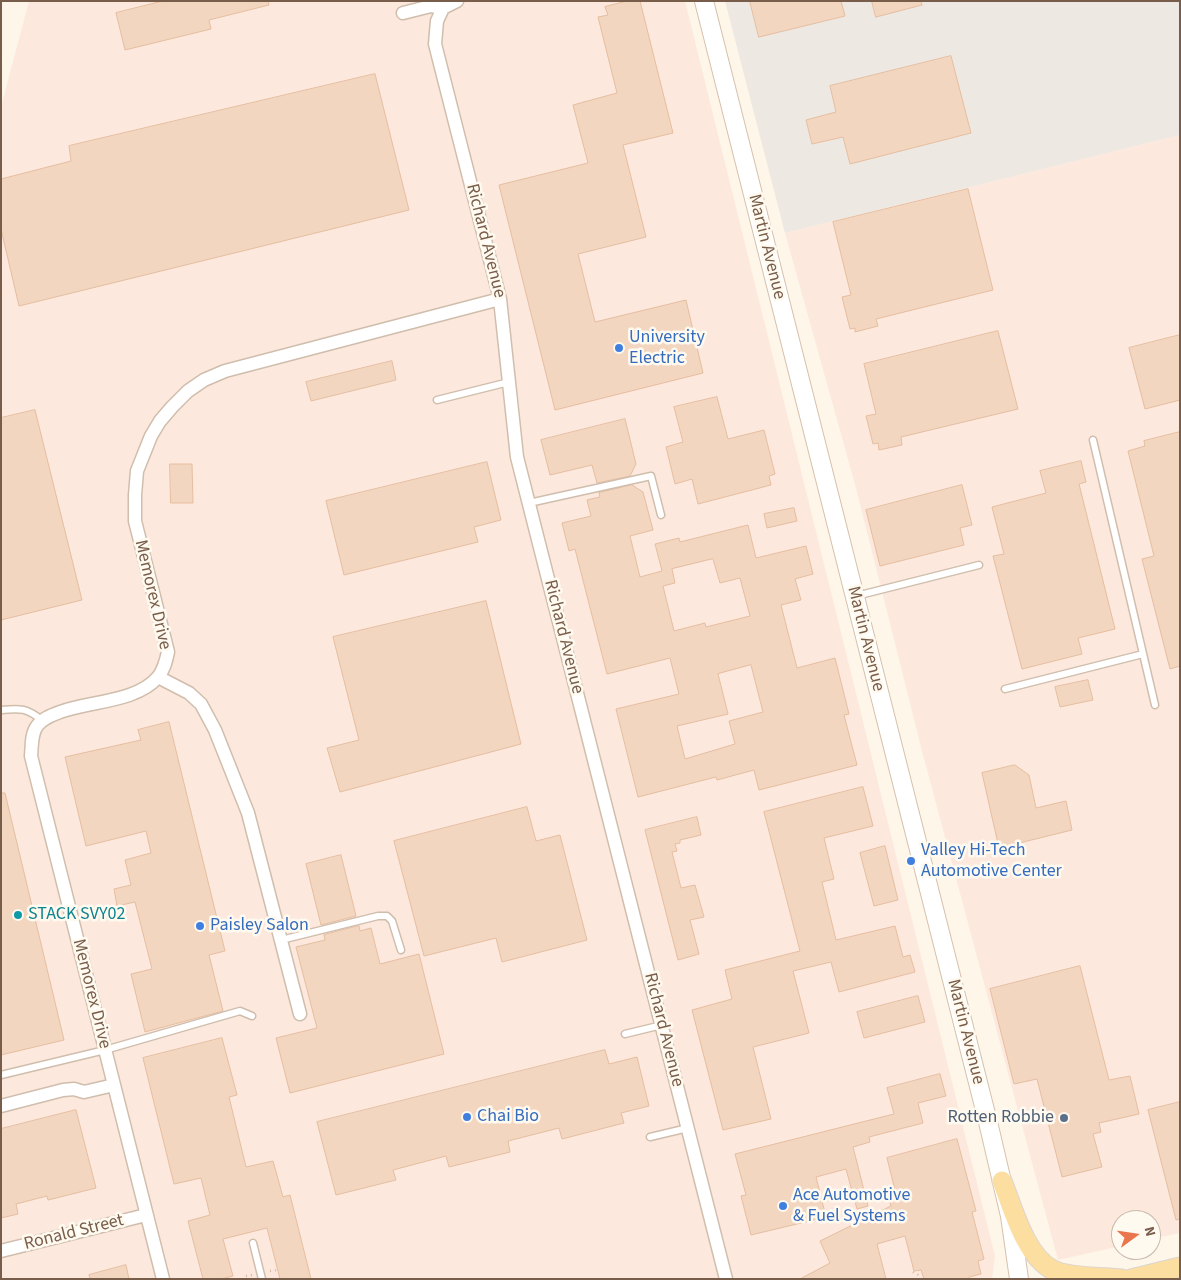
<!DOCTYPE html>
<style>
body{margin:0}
#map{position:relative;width:1181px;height:1280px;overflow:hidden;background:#fdf6e9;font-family:"Source Sans 3",sans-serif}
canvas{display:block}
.frame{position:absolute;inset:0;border:2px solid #795d4b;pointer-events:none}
.north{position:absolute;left:1111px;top:1210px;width:50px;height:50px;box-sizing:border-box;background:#fffaf0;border:1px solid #c9bbae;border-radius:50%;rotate:76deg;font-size:14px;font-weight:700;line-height:20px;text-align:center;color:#795d4b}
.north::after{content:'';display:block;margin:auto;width:18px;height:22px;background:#e9764c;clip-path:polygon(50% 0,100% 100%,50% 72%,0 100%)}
</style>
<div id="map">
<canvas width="1181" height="1280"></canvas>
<div class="frame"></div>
<div class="north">N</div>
</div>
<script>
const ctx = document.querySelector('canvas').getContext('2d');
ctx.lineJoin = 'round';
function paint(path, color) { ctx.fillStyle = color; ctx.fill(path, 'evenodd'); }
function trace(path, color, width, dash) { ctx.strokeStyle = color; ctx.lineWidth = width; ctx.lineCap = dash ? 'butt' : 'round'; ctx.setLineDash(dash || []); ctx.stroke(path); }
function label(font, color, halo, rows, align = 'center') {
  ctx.font = font + ' "Source Sans 3",sans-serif'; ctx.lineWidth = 5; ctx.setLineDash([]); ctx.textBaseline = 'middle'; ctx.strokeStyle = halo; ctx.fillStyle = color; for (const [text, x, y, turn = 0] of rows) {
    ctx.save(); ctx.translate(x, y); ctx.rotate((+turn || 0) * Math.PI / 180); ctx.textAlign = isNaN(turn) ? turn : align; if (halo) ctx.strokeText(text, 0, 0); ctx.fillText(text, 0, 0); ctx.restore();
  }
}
paint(new Path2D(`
 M29,1H685L995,1256L992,1279H1V107Z
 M1180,135V1233L1151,1239V1220H1121V1246L1058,1260L922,751L856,488L785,233Z`), '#fde8dd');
paint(new Path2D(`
 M725,1H1180V135L785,233Z`), '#eee8e2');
const building = new Path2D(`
 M163,1H268L269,5L209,20L211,29L125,50L116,13Z
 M627,1H640L673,133L623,145L646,237L578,254L595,322L686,300L703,373L555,410L499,185L588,163L573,105L617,93L598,17L608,15L605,7Z
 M750,1H841L845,16L759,37Z
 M872,1H921L922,5L876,17Z
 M951,56L971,133L850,164L843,137L812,144L806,120L836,112L830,86Z
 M375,74L409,210L19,306L1,229V179L71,161L69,146Z
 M968,189L993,290L876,319L878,326L855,332V328L850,329L842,297L851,295L833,222Z
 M998,331L1018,409L901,437L902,445L879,450L878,443L873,444L866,416L876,414L864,364Z
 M1180,335V400L1145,409L1129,348Z
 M392,361L396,380L311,401L306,382Z
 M717,397L728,439L764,430L775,474L769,476L771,485L698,504L692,479L675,484L666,447L683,442L674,407Z
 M35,410L82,600L1,620V418Z
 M625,419L636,464L630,476L597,483L592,465L550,475L541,440Z
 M1180,432V666L1170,669L1142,559L1154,556L1128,451L1145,446L1144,441Z
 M1081,461L1086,482L1079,484L1115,629L1078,638L1082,654L1022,669L993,556L1004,554L992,507L1046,493L1040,471Z
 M487,462L501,520L474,527L478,542L344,575L326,501Z
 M170,464H192L193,503H171Z
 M632,485L643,492L653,530L630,536L640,577L662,571L655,544L679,538L680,542L748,525L756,558L806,546L813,574L795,579L801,600L781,605L797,668L835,658L849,714L844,715L857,765L759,790L754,770L717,780L716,777L638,797L616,709L679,694L670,658L607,674L575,549L569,551L562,523L591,516L587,500L600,497L599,493ZM713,559L720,583L740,578L750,616L706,627L705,623L674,631L663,586L675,583L672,569ZM751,665L763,712L729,721L735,744L685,759L677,726L728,714L718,674Z
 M962,485L972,525L960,528L964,545L880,566L866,510Z
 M794,508L797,521L767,528L764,514Z
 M486,601L521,744L340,792L327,748L359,740L333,637Z
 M1088,680L1093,700L1060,707L1055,687Z
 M169,722L225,951L209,955L223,1011L145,1032L131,974L152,969L135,902L117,906L114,889L131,885L125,860L151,853L146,831L86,846L65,757L141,740L138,730Z
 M1015,765L1029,775L1036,808L1066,801L1072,830L999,848L982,773Z
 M863,787L873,826L824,838L834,879L822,882L836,940L895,926L903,957L910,955L915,972L839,992L831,962L793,971L809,1033L753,1047L771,1119L723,1130L692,1010L732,999L725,970L800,951L764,812Z
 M1,793H5L64,1040L1,1055Z
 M527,807L536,841L560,835L587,940L502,962L496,938L424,956L394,841Z
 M697,817L701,835L680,840V843L675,844L677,851L672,852L681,888L695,885L704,917L690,920L699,954L678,960L645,830Z
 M885,846L898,900L874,906L860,853Z
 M341,855L356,916L321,925L306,864Z
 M359,926L360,931L371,928L380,964L419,954L444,1054L290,1093L276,1038L317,1028L296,947L325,940L324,935Z
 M1080,966L1109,1080L1130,1076L1139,1114L1099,1123L1101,1132L1093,1134L1102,1167L1062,1177L1037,1079L1014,1084L990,989Z
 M918,996L925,1022L864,1038L857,1012Z
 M222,1038L237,1095L229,1097L246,1167L273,1161L283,1197L290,1195L311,1279H280L267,1228L223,1239L233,1276L221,1279H203L188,1221L210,1215L201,1178L174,1184L143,1058Z
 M605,1050L609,1064L637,1057L649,1106L621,1113L624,1123L562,1139L559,1128L508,1141L510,1152L449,1167L446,1156L393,1170L396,1180L336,1195L317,1122Z
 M940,1074L946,1096L918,1103L923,1123L869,1137L870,1142L853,1147L868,1206L857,1209L846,1169L816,1177L826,1217L751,1235L741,1196L746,1195L735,1154L894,1114L887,1088Z
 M1180,1102V1219L1176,1220L1148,1110Z
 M76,1110L96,1188L48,1200L47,1196L16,1204L18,1214L1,1218V1129Z
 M957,1139L976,1211L972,1212L984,1259L978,1261L981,1274L969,1277V1279H924L921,1270L914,1271L905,1236L877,1244L886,1279H800L830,1263L820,1241L891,1206L889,1200L897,1198L887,1158Z
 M126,1265L129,1279H90L89,1275Z`);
paint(building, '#f3d6c0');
trace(building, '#e6bea0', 1);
const lane = new Path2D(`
 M437,400L509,382
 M1093,440L1155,705
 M529,503L651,476L661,515
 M856,596L979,565
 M1005,689L1143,654
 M1,710C21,708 27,708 43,721
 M281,940L378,916H387L392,921L401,950
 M625,1034L662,1025
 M1,1075L105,1050L240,1011L252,1016
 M650,1137L688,1128
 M253,1243L262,1279`);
const street = new Path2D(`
 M457,1L443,8L437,21L435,44L500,299L517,457L726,1279
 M403,13L431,6L443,8
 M158,677L189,693L201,704L215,730L248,813L300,1014
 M1,1106L63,1090L74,1089L84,1092L114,1085
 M1,1251L146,1215
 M163,1279L31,756C32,746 31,734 37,726C43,718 52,715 60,712C90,701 137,702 158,677C164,670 166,661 168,652L135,521V495L137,471L151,436L160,421L172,407L188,391L204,380L225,371L500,299`);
const secondary = new Path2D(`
 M704,1L988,1122L1010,1216L1019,1279`);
const primary = new Path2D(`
 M1002,1181C1013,1208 1025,1256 1053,1270C1068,1278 1104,1277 1122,1279
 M1131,1279L1180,1267`);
trace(lane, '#d0bead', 9);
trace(street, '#d0bead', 15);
trace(secondary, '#d6c1ad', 20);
trace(primary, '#dcd5d0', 21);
trace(new Path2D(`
 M270,1271L278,1270
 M913,1272L918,1275L919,1279
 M246,1276L252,1275`), '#d9baa2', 2.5, [1, 4]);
trace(lane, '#fff', 6);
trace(street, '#fff', 12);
trace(secondary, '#fff', 18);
trace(primary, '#fcdea1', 19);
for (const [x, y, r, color] of [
 [619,348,5,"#3f7fe0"],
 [911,861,5,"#3f7fe0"],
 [18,915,5,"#0f9aa8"],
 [200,926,5,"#3f7fe0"],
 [467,1117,5,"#3f7fe0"],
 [1064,1118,5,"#5c6f8a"],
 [783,1206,5,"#3f7fe0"]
]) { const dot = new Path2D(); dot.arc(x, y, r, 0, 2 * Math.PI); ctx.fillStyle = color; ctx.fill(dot); trace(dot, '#fffaf0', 2); }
label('18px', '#795d4b', '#fffaf0', [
 ["Richard Avenue",485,241,76],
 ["Martin Avenue",766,247,76],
 ["Memorex Drive",152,595,77],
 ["Richard Avenue",563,637,76],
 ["Martin Avenue",865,639,76],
 ["Memorex Drive",91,994,76],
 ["Richard Avenue",663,1030,76],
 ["Martin Avenue",965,1032,76],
 ["Ronald Street",74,1233,-14]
]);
label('18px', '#366cbe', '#fffaf0', [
 ["University",629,338],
 ["Electric",629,359],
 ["Valley Hi-Tech",921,851],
 ["Automotive Center",921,872],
 ["Paisley Salon",210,926],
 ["Chai Bio",477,1117],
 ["Ace Automotive",793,1196],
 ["& Fuel Systems",793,1217]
], 'left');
label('18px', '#0d838f', '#fffaf0', [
 ["STACK SVY02",28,915]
], 'left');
label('18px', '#4e5e75', '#fffaf0', [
 ["Rotten Robbie",1054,1118]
], 'right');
</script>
